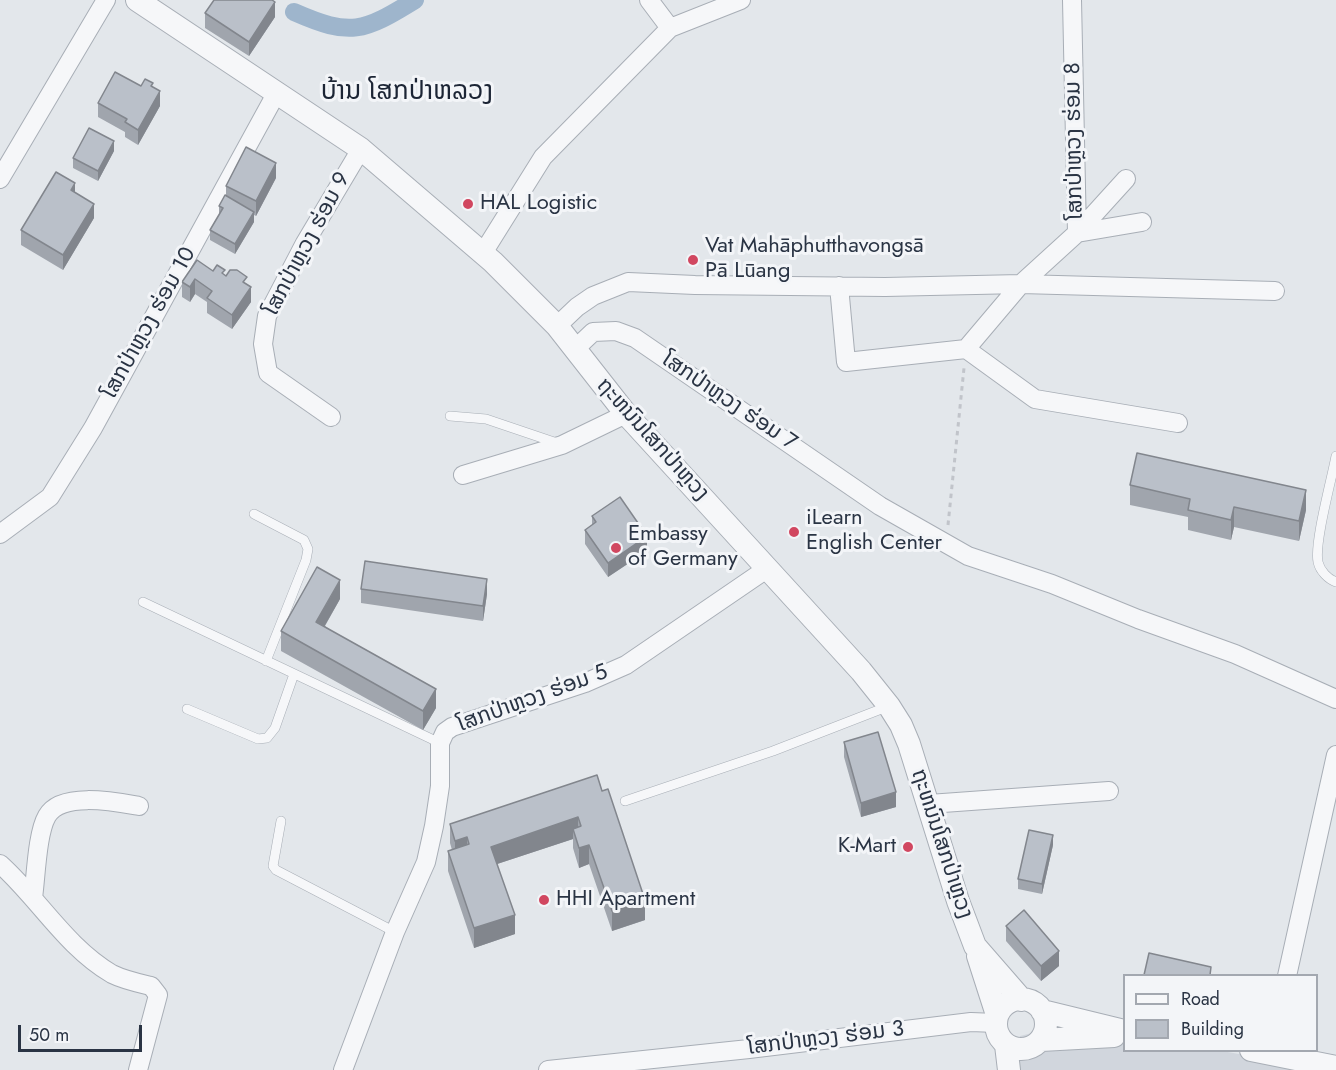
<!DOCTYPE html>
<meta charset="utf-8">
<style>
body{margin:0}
#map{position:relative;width:1336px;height:1070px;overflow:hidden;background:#e3e7eb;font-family:Jost,sans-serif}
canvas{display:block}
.legend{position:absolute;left:1123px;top:974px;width:195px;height:78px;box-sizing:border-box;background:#f3f5f8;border:2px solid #a3a8b0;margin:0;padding:8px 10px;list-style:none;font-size:18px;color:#2a3444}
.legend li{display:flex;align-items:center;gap:12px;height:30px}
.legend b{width:30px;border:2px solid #a3a8b0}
.scale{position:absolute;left:18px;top:1025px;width:124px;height:27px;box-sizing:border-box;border:3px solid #2a3444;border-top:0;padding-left:8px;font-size:18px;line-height:21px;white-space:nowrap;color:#2a3444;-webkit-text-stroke:4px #f3f5f8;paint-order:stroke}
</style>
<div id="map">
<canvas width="1336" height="1070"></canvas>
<ul class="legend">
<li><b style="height:8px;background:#f6f7f9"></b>Road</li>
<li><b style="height:16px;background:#bac0c9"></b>Building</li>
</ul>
<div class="scale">50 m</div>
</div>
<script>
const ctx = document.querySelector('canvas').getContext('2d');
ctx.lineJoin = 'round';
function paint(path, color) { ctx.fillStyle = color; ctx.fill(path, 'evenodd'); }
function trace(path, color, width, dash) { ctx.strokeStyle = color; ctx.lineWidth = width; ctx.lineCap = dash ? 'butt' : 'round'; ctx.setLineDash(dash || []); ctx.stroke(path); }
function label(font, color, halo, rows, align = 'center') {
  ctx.font = font + ' Jost,"Noto Sans Lao",sans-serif'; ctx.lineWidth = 6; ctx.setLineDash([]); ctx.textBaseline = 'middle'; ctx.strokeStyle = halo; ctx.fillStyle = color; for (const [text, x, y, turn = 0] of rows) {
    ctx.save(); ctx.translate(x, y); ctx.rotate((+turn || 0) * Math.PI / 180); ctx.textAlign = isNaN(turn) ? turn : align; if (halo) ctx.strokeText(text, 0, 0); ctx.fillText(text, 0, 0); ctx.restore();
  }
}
paint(new Path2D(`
 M1041,1018L1124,1033V1050L1222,1051L1329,1070H1020V1036L1032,1033Z`), '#d1d6dd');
trace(new Path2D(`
 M294,12C351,37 363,32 415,0`), '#9eb5cc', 18);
const service = new Path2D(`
 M450,416L486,419L557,443
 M1336,456C1332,478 1314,543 1318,562C1320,571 1328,579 1336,582
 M254,514L304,540L308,549L306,560L266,661
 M143,602L440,743
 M187,709L258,739L267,738L275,728L294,674
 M625,801L773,751L889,706
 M281,821L273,866L276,870L395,932`);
const minor = new Path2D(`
 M649,0L670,28
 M0,179L106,0
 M1077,233L1126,179
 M1077,233L1142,222
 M483,253L543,157L670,28L741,0
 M839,286L846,362L966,349L1021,284L1275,291
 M557,326L577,307L593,296L628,282L695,285L885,287L1021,284L1077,233L1072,0
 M966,349L1035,399L1178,423
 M574,350L593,332L616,331L635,338L880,506L968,556L1052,584L1138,619L1235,654L1336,699
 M331,417L268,373L263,344L267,316L305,243L361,149
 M463,475L562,445L626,414
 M0,534L50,497L93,428L277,92
 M929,804L1109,791
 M0,864C39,899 66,947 112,974C124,980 138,983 151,986L158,995L138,1070
 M33,898C36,877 37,833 47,816C61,791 116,802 139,806
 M1287,976L1336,755
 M343,1070L395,932L426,862L434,826L440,786V743L445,732L452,727L585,683L626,665L768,568
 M548,1070L749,1049L971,1022L996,1023`);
const tertiary = new Path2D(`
 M137,0L361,149L493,262L557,326L626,414L861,671L889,706L901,725L909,744L958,901L975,946L1022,1000
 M978,956L997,1015
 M996 1024a25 25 0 1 1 50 0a25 25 0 1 1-50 0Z
 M1042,1011L1124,1031
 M1041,1040L1114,1036
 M1006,1045L1009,1070
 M1251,1050L1336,1067`);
trace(service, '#a8aeb6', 10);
trace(minor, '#a8aeb6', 20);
trace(tertiary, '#a8aeb6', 24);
trace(new Path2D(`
 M948,525L964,368`), '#c1c4ca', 3, [4.5, 4.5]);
trace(service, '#f6f7f9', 9);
trace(minor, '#f6f7f9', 18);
trace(tertiary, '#f6f7f9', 22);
paint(new Path2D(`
 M205,13L275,17L249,56L205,28Z
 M141,86L153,87L160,106L138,145L125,137V132L98,117V103Z
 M114,151L98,181L73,168V158Z
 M276,178L256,216L254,215V222L235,254L210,240V230L219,216V206L226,195V186Z
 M75,192L94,218L63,270L21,245V230Z
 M213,271L225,275L247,284L251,302L232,329L207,313V302L195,294L190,302L182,297V282Z
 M1130,485L1306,510L1299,541L1234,527L1231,540L1188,530V517L1130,505Z
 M592,516L647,551L608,577L585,544V530L592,525Z
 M361,589L487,594L483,621L361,603Z
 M340,599L325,626L436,708L423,730L281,651V631Z
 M844,742L896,807L861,817L844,757Z
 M597,775L645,920L612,931L589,864L579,868L573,848V839L497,864L515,934L474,948L448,871V851L452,850L450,843V824Z
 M1053,845L1042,894L1018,889V879Z
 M1006,926L1059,966L1041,981L1006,941Z`), '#a0a5ad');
paint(new Path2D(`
 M275,2V17L249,56V42Z
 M160,91V106L138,145V130Z
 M114,141V151L98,181V171Z
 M276,163V178L256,216V201Z
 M75,183V198L71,190Z
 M94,204V218L63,270V255Z
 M254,212V222L235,254V244Z
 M195,279V294L190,302V287Z
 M251,287V302L232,329V315Z
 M1306,490V510L1299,541V521Z
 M1234,507V527L1231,540V520Z
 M647,536V551L608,577V563Z
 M487,579V594L483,621V606Z
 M340,580V599L316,641V622Z
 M436,689V708L423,730V711Z
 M896,792V807L861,817V803Z
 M578,817V837L573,829V839L491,866V847Z
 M1053,835V845L1042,894V884Z
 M467,837V857L455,860V841Z
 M589,845V864L579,868V848Z
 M645,900V920L612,931V911Z
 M515,915V934L474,948V928Z
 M1059,951V966L1041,981V966Z`), '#82868d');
const building = new Path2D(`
 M214,0H272L275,2L249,42L205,13Z
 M115,72L141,86L145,79L153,83L151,86L160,91L138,130L125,122L127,119L98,103Z
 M89,128L114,141L98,171L73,158Z
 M246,147L276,163L256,201L226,186Z
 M56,172L75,183L71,190L94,204L63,255L21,230Z
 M225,195L254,212L235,244L210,230L223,208L219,206Z
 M197,260L213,271L217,265L225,270L222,273L226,276L230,270H237L247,277L243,282L251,287L232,315L207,298L212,291L195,279L190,287L182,282Z
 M1137,453L1306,490L1299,521L1234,507L1231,520L1188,510L1190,499L1130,485Z
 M620,497L647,536L608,563L585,530L596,522L592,516Z
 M365,561L487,579L483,606L361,589Z
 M317,567L340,580L316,622L436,689L423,711L281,631Z
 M878,732L896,792L861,803L844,742Z
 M597,775L602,791L608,789L645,900L612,911L589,845L579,848L573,829L581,826L578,817L491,847L515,915L474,928L448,851L469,844L467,837L455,841L450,824Z
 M1029,830L1053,835L1042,884L1018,879Z
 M1024,910L1059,951L1041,966L1006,926Z
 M1149,953L1211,967L1210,975H1144Z`);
paint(building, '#bac0c9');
trace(building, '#82868d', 1.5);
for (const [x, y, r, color] of [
 [468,204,6,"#d14760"],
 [693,260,6,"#d14760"],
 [794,532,6,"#d14760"],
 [616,548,6,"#d14760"],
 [908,847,6,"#d14760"],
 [544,900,6,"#d14760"]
]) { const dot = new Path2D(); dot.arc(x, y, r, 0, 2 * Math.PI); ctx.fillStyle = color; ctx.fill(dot); trace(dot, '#f3f5f8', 2); }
label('22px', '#2a3444', '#f3f5f8', [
 ["ໂສກປ່າຫຼວງ ຮ່ອມ 8",1075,141,-91],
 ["ໂສກປ່າຫຼວງ ຮ່ອມ 9",308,244,-62],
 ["ໂສກປ່າຫຼວງ ຮ່ອມ 10",150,323,-61],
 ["ໂສກປ່າຫຼວງ ຮ່ອມ 7",729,402,34],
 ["ຖະຫນົນໂສກປ່າຫຼວງ",652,440,48],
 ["ໂສກປ່າຫຼວງ ຮ່ອມ 5",533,699,-20],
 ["ຖະຫນົນໂສກປ່າຫຼວງ",941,844,72],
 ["ໂສກປ່າຫຼວງ ຮ່ອມ 3",826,1039,-7]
]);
label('22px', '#2a3444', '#f3f5f8', [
 ["HAL Logistic",480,204],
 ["Vat Mahāphutthavongsā",705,247],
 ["Pā Lūang",705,272],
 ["iLearn",806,519],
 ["English Center",806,544],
 ["Embassy",628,535],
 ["of Germany",628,560],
 ["K-Mart",896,847,"right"],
 ["HHI Apartment",556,900]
], 'left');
label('26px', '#1c2535', '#f3f5f8', [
 ["ບ້ານ ໂສກປ່າຫລວງ",407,93]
]);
</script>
